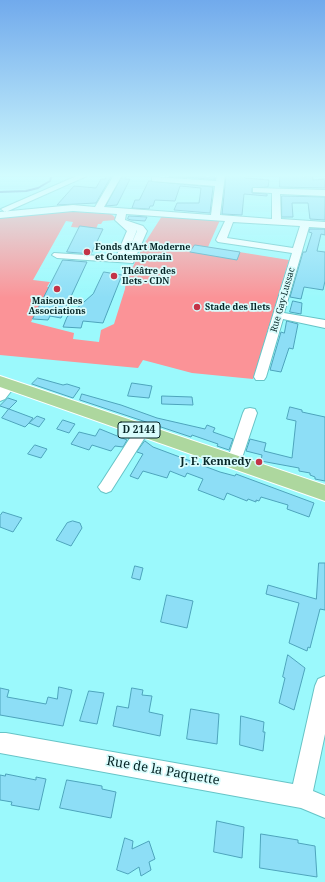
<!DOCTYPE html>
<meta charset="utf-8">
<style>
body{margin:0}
canvas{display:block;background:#9bf9fc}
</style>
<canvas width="325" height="882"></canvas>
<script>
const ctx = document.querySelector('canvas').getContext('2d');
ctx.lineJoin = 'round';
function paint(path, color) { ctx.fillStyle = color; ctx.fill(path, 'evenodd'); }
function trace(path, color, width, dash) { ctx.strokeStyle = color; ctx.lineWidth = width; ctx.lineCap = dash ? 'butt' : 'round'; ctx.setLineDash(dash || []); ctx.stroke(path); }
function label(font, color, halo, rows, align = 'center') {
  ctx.font = font + ' "Noto Serif",serif'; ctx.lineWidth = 3.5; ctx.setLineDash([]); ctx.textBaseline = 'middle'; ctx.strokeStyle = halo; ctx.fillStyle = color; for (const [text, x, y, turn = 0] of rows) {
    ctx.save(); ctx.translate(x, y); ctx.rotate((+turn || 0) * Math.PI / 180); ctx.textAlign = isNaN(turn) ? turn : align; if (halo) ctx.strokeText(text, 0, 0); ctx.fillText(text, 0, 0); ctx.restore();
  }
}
paint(new Path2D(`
 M61,211L111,214L116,218L115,220L103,221L101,224H98L96,229L71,227L73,222L66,221L33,280L50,282L47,287H49L31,322L74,333L73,339L99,342L101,330L114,324L125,289L126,280L146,241L162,216L220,220L208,247L289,260L253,379L192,373L143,360L138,368L0,355V217Z`), '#fb9397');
trace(new Path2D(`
 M0,192L26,191L38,188L50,181L52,175`), '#4477b4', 2);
const building = new Path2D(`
 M107,175H112L96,203L57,205L74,186L96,188L101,179H105Z
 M123,175H127L125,179H130L117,205L106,206Z
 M154,175L209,177L215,176V179Z
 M228,175H243L245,178L269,180L268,187L252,188V193L267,194V196L244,194L242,215L222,214L226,176H229Z
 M280,175H301L303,177L312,176L313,180L325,179V188L280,187Z
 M149,181L213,187L210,213L174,210L177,203H199L201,188L180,186L175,201L155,200L153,206H150L149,209L132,208L135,200H139Z
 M282,196L325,197V220L310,219L308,203H292L293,217H282Z
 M129,216L147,217L145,221L131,220L128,219Z
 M80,226L103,229L91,254L67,252Z
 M310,229H325V235L321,234L317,251L325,252V281L323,290L304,287L301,299L290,297L303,252H306L312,233L309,232Z
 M195,245L208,247L240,252L237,260L190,252Z
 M63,260L87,262L61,318L50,316L48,320L33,319Z
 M104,272L122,275L103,323L83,321L81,328L63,327L67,317L93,294Z
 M293,301L302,303L301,314L290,312Z
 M287,321L298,324L293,349L289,348L281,372L270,370L281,332L284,333Z
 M38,378L63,385L67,384L80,388L73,398L32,384Z
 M132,383L152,386L149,398L128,396Z
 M82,394L121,405L157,418L205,429L207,425L215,428L213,432L233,439L229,450L217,446L218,444L192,435L191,437L80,400Z
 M162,396L192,397L193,405L162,404Z
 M8,398L17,401L9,409L0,406Z
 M290,407L302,410V412L325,417V481L315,479V477L310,475V473L299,471V468L261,461L262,455L246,451L250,439L266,443L264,451L292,458L296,421L287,419Z
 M9,409L33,418L29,423L37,416L45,419L39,427L29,423L25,427L2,418Z
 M63,420L75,424L69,433L57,429Z
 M100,429L127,440L123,447L115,446L111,451L92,445L89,450L71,444L79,432L95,436Z
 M145,441L153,447L220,472L235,476L236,474L314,503L309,517L287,509L288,505L261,497L259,501L256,500V502L248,499L247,501L227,493L224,500L198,490L203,479L187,473L185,477L170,471L167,478L143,471L138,479L130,476L143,454L137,452Z
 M35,445L47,449L41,458L28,454Z
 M3,512L22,518L13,532L0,527V516Z
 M73,521L80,523L82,528L71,546L56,540L67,523Z
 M319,563H325V610L320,609L310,648L308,647L307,651L289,643L299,603L266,594L268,585L316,599Z
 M135,566L143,568L140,580L132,578Z
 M167,595L193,601L187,628L161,622Z
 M288,655L305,668L294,710L279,703L285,678L283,677Z
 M59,687L72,690L63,726L0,715V688L9,690L7,697L46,704L48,697L57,699Z
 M132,688L143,690L142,695L152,696L149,712L163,715L160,736L113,726L117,706L128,708Z
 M89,691L104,693L97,724L80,721Z
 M191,709L219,714L217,744L187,739Z
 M241,716L264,722L263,732H265L263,751L240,745Z
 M6,774L36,780V777L46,779L39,810L11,805L12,802L0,800V775L5,776Z
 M67,780L102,786V789L116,792L111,818L60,808Z
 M217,821L244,827L242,858L214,852Z
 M261,834L298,840V843L315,846L317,877L260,868Z
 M125,838L133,841L132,849L149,841L155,859L149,862L151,870L141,876L139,867L128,874L117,870Z`);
paint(building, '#8ddef6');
trace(building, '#4ea4bc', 1);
const minor = new Path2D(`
 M79,175H89L8,211L5,212L1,209Z
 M114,175H122L104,207L211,215L215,186L152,181V177H155L216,181L217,175H225L220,215L272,219V193L253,192V188H256L325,190V196L280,194L281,219L325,222V228L309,227L284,313L325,320V328L283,319L266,377L264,380H256L254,377L292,253L218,242L216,240L225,221L126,214L125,220L143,226L147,231L133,263L57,258L52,255L54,253L116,257L127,231L115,220L117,214L73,211L0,218V212L73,205L95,207ZM233,222L300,226L293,248L227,238ZM137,230V231L128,252Z
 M10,380L15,382L16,385L5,399L0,401V388L5,382Z
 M250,408L255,409L257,413L241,461L239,465L234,467L229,465L227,461L243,413L245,409Z
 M142,426L147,427L149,431L111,491L106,493L101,491L98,487L101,483L137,427Z
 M325,676V734L313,791L325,796V818L301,808L0,753V733H6L293,784L315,686L318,679Z`);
const major = new Path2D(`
 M0,376L325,485V501L0,387Z`);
trace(minor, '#66c4c7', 2);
trace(major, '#fff', 2);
paint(minor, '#fff');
paint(major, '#add79e');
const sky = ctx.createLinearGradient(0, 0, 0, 298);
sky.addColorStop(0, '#71aaec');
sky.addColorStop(0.59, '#d2fcfe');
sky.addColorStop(1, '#d2fcfe00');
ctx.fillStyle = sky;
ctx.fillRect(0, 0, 325, 298);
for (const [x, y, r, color] of [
 [87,252,4,"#c33347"],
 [114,276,4,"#c33347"],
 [57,289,4,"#c33347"],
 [197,307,4,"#c33347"],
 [259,462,4,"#c33347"]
]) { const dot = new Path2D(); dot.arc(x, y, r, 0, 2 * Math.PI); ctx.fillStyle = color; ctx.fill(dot); trace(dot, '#d9fcfc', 1.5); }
label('bold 9px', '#062526', '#d9fcfc', [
 ["Fonds d'Art Moderne",95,247],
 ["et Contemporain",95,257],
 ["Théâtre des",122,271],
 ["Ilets - CDN",122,281],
 ["Maison des",57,301,"center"],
 ["Associations",57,311,"center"],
 ["Stade des Ilets",205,307]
], 'left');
label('9px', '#062526', '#d9fcfc', [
 ["Rue Gay-Lussac",283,300,-74]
]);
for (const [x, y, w] of [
 [139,430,42]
]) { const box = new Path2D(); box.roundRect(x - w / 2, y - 8, w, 16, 3); ctx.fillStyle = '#d9fcfc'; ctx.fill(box); trace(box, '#062526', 1); }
label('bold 10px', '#062526', null, [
 ["D 2144",139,430]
]);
label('bold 11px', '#062526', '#d9fcfc', [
 ["J. F. Kennedy",251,462]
], 'right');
label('13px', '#062526', '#d9fcfc', [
 ["Rue de la Paquette",163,771,10]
]);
</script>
